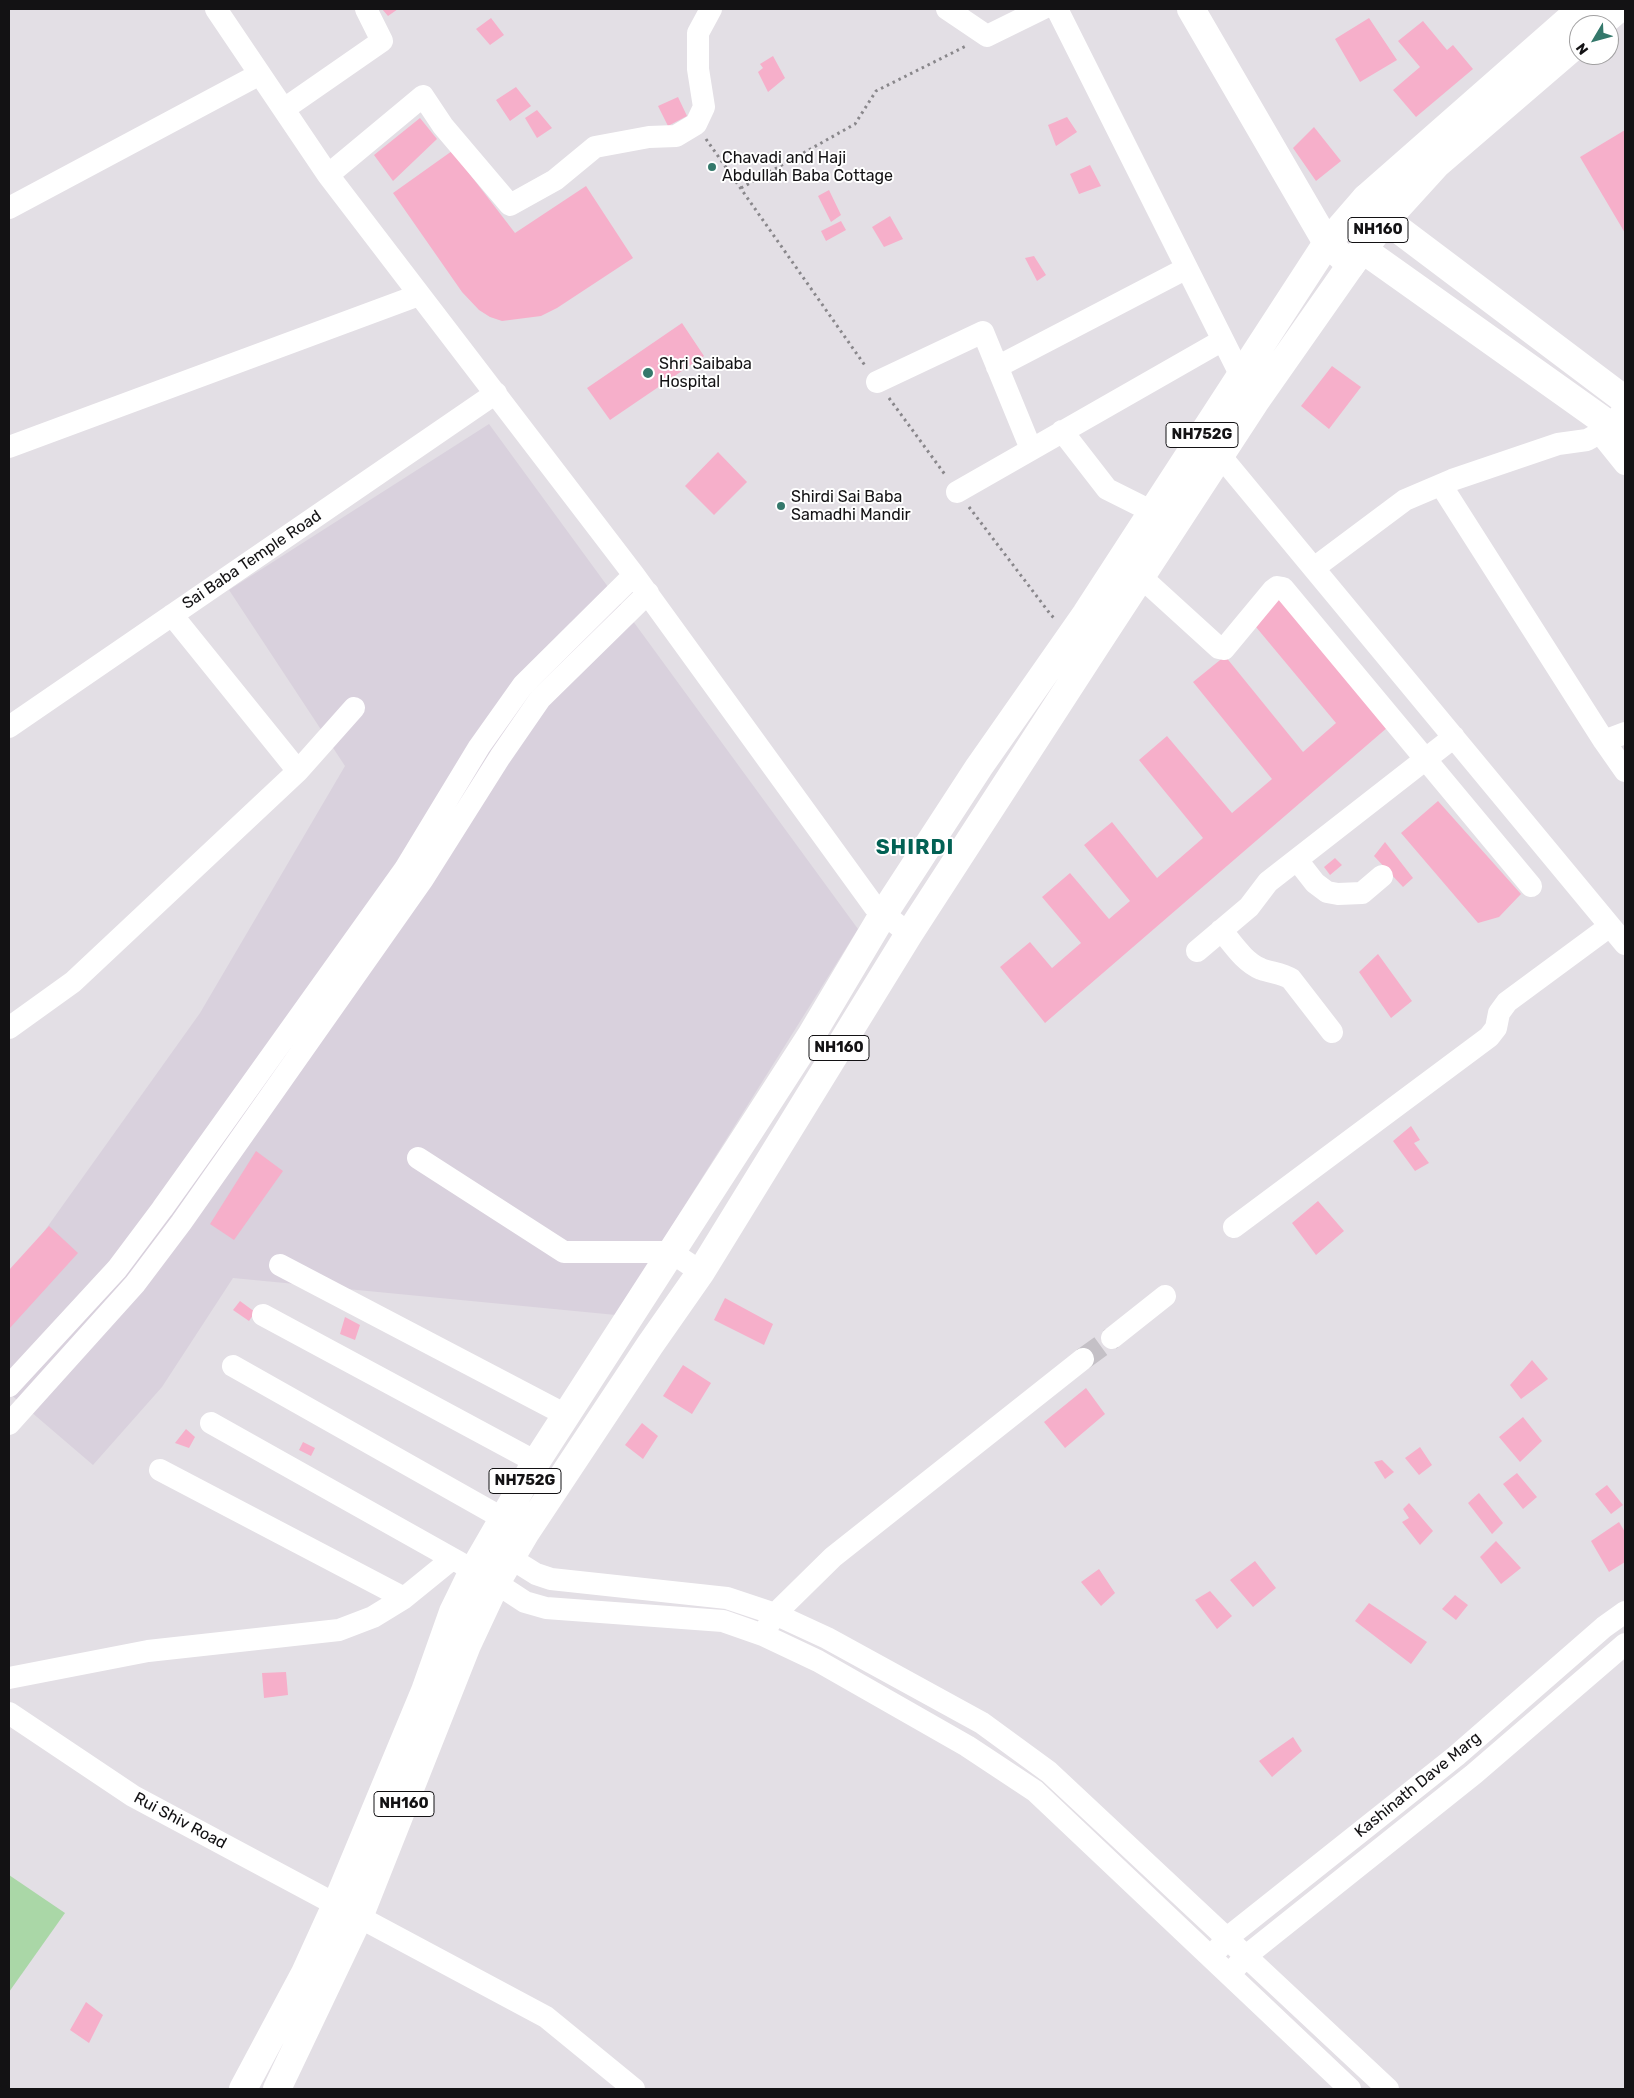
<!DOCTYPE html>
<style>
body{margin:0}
#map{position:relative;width:1634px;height:2098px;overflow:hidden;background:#e3dfe5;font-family:Rubik,sans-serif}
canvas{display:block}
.frame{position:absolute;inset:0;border:10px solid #131214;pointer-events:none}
.north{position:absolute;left:1569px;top:15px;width:50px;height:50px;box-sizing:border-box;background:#fff;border:1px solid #a1a0a1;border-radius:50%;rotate:233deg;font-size:14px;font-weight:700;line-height:20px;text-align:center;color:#131214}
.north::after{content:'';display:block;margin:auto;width:18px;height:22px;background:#34786b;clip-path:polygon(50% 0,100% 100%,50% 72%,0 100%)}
</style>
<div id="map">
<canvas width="1634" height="2098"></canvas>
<div class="frame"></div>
<div class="north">N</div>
</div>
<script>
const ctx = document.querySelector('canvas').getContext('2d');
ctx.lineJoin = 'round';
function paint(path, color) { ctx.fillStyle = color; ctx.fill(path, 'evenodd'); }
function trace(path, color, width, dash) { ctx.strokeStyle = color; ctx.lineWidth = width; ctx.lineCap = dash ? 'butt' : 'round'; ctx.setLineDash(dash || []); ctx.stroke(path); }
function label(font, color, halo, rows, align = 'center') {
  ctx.font = font + ' Rubik,sans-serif'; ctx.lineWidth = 4; ctx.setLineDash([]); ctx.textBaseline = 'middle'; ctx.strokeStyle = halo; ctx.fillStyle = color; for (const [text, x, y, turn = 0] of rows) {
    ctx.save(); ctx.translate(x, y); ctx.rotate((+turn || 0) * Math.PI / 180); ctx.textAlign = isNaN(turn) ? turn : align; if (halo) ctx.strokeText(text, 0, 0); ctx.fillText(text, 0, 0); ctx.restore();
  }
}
paint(new Path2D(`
 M489,424L858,929L616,1315L233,1278L162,1387L93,1465L9,1393V1278L18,1268L200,1013L345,766L229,590Z`), '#d9d1dd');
paint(new Path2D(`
 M9,1875L65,1913L9,1992Z`), '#aad7a7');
paint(new Path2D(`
 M382,9H398L388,16Z
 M491,18L504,35L490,45L476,29Z
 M1369,18L1397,60L1360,82L1335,39Z
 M1423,21L1447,50L1453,45L1473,69L1416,117L1393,90L1420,67L1398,41Z
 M773,56L785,78L768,92L758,72L763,68L760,64Z
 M516,87L531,106L510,121L496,100Z
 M678,97L687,116L668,126L658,106Z
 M537,110L552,128L537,138L525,118Z
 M1067,117L1077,132L1056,146L1048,125Z
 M420,118L437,139L393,181L374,155Z
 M1314,127L1341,161L1316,181L1293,148Z
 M1625,130V233L1580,157Z
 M452,151L515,233L586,186L633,258L557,308L541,316L502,321L490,317L479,310L462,292L393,193Z
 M1090,165L1101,186L1079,194L1070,174Z
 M829,190L841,215L831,222L818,196Z
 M890,216L903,239L884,247L872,227Z
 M841,221L846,230L826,241L821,231Z
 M1034,256L1046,275L1037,281L1025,258Z
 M682,323L704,356L610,420L587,388Z
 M1332,366L1361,387L1329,429L1301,406Z
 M718,452L747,482L714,515L685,486Z
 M1280,597L1388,727L1045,1023L1000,967L1030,942L1052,968L1081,943L1042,897L1070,873L1109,919L1130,901L1084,845L1112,822L1157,878L1203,838L1139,760L1167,736L1232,813L1272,779L1193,682L1225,656L1303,752L1336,723L1251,621Z
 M1438,801L1521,894L1499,917L1478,923L1401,833Z
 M1385,842L1413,878L1403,887L1374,856Z
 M1335,858L1342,865L1330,875L1324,867Z
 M1378,954L1412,1001L1391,1018L1359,972Z
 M1411,1126L1420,1140L1414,1143L1429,1163L1415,1171L1393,1141Z
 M256,1151L283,1171L234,1240L210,1224Z
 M1318,1201L1344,1231L1316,1255L1292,1223Z
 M49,1226L78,1253L9,1329V1270Z
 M725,1298L773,1324L764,1345L714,1320Z
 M240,1301L255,1312L249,1321L233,1310Z
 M345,1317L360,1325L355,1340L340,1334Z
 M1532,1360L1548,1379L1521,1399L1510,1385Z
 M683,1365L711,1383L692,1414L663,1396Z
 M1086,1388L1105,1414L1065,1448L1044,1422Z
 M1523,1417L1542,1441L1520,1462L1499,1437Z
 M642,1423L658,1436L643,1459L625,1445Z
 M186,1429L195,1437L189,1448L175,1443Z
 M303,1442L315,1448L311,1456L299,1450Z
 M1420,1447L1432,1465L1419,1475L1405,1458Z
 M1382,1460L1394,1472L1385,1479L1374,1462Z
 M1517,1473L1537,1497L1523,1509L1503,1484Z
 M1607,1485L1623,1505L1611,1514L1595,1494Z
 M1479,1493L1503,1523L1492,1534L1468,1503Z
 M1409,1503L1433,1531L1420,1545L1402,1522L1409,1518L1403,1509Z
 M1619,1522L1625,1532V1562L1609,1572L1591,1541Z
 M1496,1541L1521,1568L1501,1584L1480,1557Z
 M1255,1561L1276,1588L1253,1607L1230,1580Z
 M1099,1569L1115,1593L1101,1606L1081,1582Z
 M1210,1591L1232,1616L1217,1629L1195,1600Z
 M1455,1595L1468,1605L1456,1620L1442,1609Z
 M1369,1603L1427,1642L1411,1664L1355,1621Z
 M286,1672L288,1695L264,1698L262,1673Z
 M1293,1737L1302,1751L1272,1777L1259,1761Z
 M86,2002L103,2015L89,2043L70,2030Z`), '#f6afca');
trace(new Path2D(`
 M1083,1359L1112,1338`), '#c4c0c6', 22, [22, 11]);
trace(new Path2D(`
 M706,139L866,367
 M741,188L855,124L876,91L966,46
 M889,398L946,476
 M969,507L1051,615L1055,619`), '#89878b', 3, [2.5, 4]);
trace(new Path2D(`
 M216,9L328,175L634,575L874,906L909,934
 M947,9L987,36L1042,9
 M1057,9L1241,376
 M284,109L382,41L366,9
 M328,175L423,96L443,126L510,205L555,180L595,147L649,137L676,136L696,124L704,107L698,69V33L711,9
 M9,208L260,74
 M997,367L1187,268
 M877,382L983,332L1031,449
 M1062,431L1107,489L1151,511
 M1600,433L1625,464
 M1209,442L1625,944
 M9,447L419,295
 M1441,485L1604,741L1625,733
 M957,492L1223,340
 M1314,568L1405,500L1452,480L1558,444L1587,440L1612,426L1625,407
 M1141,577L1219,648L1224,649L1273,590L1277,587L1283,588L1531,886
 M9,727L496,393
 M1604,741L1625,771
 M298,771L354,708
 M1297,860L1315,883L1327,892L1338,894L1362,893L1382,876
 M1221,930C1233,944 1244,962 1261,969C1272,973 1282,973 1291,979L1332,1032
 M1197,951L1249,907L1268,882L1454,737
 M9,1028L73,982L298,771L172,615
 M418,1158L564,1252H671L701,1272
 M1234,1227L1489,1037L1496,1028L1499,1013L1507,1002L1610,926
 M280,1265L566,1415
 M263,1315L536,1462
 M1112,1338L1165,1296
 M233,1366L504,1519
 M9,1386L117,1269L162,1209L405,869L479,747L523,685L634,575
 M211,1423L496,1583L525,1602L546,1608L723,1621L763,1635L818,1661L967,1746L1035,1791L1350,2089
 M9,1424L135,1284L181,1223L423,879L500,757L540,699L648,593
 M160,1470L404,1598
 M496,1549L536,1574L551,1579L727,1598L775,1614L827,1638L982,1723L1049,1772L1388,2089
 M768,1626L775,1614L833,1557L1083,1359
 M9,1678L148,1651L339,1630L373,1617L404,1598L452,1559
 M9,1713L133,1796L546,2017L634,2089
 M1218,1949L1227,1938L1456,1756L1604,1627L1625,1612
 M1236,1967L1246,1956L1474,1774L1625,1644`), '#fff', 22);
trace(new Path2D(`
 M1191,9L1327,243L1351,265
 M1366,198L1386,220L1625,400
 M1362,249L1625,436`), '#fff', 28);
trace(new Path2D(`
 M1599,25L1618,9
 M243,2089L305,1973L336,1905L425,1691L453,1612L473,1571L536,1462L812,1034L884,913L979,767L1086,614L1327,243L1366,198L1581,9
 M277,2089L359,1917L467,1645L496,1583L526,1532L650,1345L701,1272L909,934L1095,647L1255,402L1351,265L1386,220L1436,165L1579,42`), '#fff', 28);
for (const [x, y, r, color] of [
 [712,167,5,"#34786b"],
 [648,373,6,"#34786b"],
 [781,506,5,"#34786b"]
]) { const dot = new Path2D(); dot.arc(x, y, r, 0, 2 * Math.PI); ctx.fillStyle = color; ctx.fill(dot); trace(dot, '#fff', 2); }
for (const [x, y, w] of [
 [1378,230,60],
 [1202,435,72],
 [839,1048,60],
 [525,1481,72],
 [404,1804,60]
]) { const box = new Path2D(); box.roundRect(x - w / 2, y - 12.5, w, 25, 4); ctx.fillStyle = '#fff'; ctx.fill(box); trace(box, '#131214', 1); }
label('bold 15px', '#131214', null, [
 ["NH160",1378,230],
 ["NH752G",1202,435],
 ["NH160",839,1048],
 ["NH752G",525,1481],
 ["NH160",404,1804]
]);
label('16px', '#131214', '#fff', [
 ["Chavadi and Haji",722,158],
 ["Abdullah Baba Cottage",722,176],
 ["Shri Saibaba",659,364],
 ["Hospital",659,382],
 ["Shirdi Sai Baba",791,497],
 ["Samadhi Mandir",791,515]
], 'left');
label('16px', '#131214', '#fff', [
 ["Sai Baba Temple Road",252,560,-34],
 ["Kashinath Dave Marg",1418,1785,-39],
 ["Rui Shiv Road",180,1821,28]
]);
ctx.letterSpacing = '1px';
label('bold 21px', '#026154', '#fff', [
 ["SHIRDI",915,848]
]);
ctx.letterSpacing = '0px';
</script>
